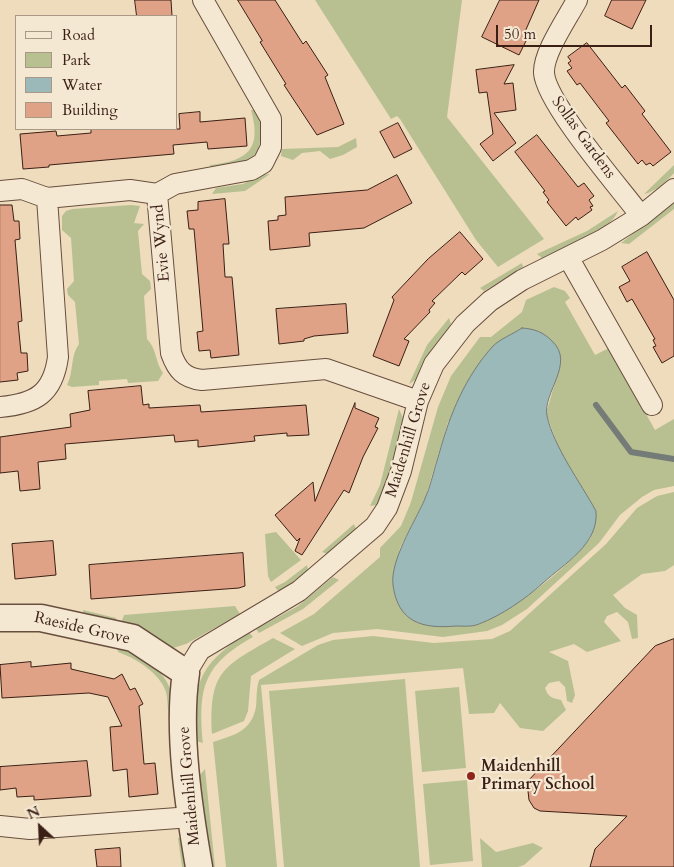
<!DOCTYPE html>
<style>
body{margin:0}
#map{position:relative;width:674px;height:867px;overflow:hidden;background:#eedcbc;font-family:Cardo,serif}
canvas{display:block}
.legend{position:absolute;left:15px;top:15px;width:162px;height:115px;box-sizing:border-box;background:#f4e8d3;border:1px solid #aa9887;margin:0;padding:6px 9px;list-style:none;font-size:15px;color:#3b1f14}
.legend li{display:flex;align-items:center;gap:10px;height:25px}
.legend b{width:25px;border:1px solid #aa9887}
.north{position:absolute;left:15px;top:802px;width:50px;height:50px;-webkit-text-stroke:4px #f4e8d3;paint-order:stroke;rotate:335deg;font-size:14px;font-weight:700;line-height:20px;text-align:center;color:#3b1f14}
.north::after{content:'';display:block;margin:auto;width:18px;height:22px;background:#3b1f14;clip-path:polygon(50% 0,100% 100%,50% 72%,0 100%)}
.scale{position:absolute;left:496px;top:25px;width:156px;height:22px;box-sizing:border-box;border:2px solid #3b1f14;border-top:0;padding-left:6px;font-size:15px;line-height:18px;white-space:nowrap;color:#3b1f14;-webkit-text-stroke:4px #f4e8d3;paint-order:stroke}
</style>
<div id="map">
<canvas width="674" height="867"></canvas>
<ul class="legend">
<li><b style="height:6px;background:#f4e8d3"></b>Road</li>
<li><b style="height:14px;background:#b8c091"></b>Park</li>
<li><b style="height:14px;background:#9cb9b9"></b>Water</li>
<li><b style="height:14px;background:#dfa286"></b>Building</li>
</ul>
<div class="north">N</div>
<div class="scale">50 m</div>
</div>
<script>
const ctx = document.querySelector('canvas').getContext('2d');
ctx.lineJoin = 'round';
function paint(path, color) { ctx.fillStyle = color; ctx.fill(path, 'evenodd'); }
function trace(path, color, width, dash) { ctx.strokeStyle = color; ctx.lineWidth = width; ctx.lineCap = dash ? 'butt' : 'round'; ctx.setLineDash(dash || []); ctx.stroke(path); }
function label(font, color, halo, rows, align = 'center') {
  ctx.font = font + ' Cardo,serif'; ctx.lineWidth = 4.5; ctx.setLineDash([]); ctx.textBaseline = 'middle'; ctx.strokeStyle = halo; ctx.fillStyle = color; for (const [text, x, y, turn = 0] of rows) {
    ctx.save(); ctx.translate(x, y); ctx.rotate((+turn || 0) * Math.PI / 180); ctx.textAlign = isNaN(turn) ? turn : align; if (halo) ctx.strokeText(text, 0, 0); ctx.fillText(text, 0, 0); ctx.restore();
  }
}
paint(new Path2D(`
 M315,0H462L447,117L544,239L498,267L476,240L400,119L397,116L391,119Z
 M251,110H257C265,129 263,157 241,165C232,168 222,169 213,171L210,165C248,161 262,149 251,110Z
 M356,138L357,147L343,155L330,159L320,151L302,153L293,160L281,156L282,149L338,147Z
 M674,165V173C664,183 657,191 644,194Z
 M270,174L245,191L212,194L216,188L243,184L260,175Z
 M674,202V209L629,244L621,243Z
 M131,205L140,206L134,223L144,224L138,231L142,274L150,281L151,289L144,296L147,339C157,349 155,362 163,373L158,381L128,383L127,379L99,381V385L72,387L67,385C74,371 70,356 79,344L75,302L68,295L67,289L74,281L71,238L62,230V216L66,211L72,209Z
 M618,211C609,233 563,248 542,258L537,254L587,231Z
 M522,263L523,267L484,291L480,288Z
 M554,287L565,291L570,298L565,302L595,355L609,348L655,430L674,419V486L654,490L642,497L620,515L599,543L527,609L502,625L487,631L443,637L377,629L333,633L302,646L280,633L314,614L380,557V548L401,526L411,502L438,407L451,376L480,337H491L522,312L526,300ZM558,373L546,413L591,537C562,575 519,604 477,625L393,584L400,548L425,499L448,422Z
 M449,318L451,324L427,357L417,379L409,384L427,345Z
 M399,409L403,418L386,486L377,505L370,506L380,485Z
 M674,492V565L665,571L642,574L613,595L625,608L637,615L638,638L632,639L628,622L617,612L607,616L604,622L621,641L587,652L574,644L549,652L568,661L575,695L572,703L567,701L565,687L559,681L549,683L545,688C548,697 552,698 561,700L566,710L543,731L520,728L500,703L494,713L469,714L463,668L261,685L277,867H226L213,742C234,735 251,732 256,707C257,698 256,689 259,680L318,645L333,640L373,636L434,643L492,639L510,631L606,544L637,508L657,496Z
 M354,524L356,529L328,554L322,552Z
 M276,532L301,560L271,582L268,576L265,534Z
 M307,565L308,570L291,586L279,592L275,587L285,582Z
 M333,577L339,580L303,609L259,633L256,629L298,606Z
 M235,606L240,614L186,644L170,649L121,623L124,615Z
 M83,610L116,618V623L84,616Z
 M249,632L253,637C203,665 198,688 203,743L196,741C192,683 199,664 249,632Z
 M273,638L295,649L251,676L248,711L244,721L212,734C209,672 222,667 273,638Z
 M117,645C135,654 164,668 170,689C173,699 172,711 174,720L169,723C168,713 168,701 166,692C160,673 135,658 118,652Z
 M405,679L420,867H284L269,691Z
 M459,687L466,768L422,772L415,691Z
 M205,769L215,867H210L200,775Z
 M467,780L473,861L430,865L423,784Z
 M178,838H184L188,867H182Z
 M480,838L496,852L533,843L543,848L524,865L518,867H482Z`), '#b8c091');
const water = new Path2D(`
 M522,328C535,329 543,332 552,341C576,363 542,393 547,416C554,447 580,482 596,511C599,544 565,563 543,583C524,600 502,615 479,624C472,627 464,626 456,626C423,629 398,623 393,585C390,561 414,523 424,501C431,486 434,469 439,454C450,414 465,377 493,346C500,339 513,334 522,328Z`);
paint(water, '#9cb9b9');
trace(water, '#757b77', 1);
trace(new Path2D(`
 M596,405L631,452L674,459`), '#757b77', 6);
const building = new Path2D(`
 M135,0H171L172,16H137Z
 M238,0H275L303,44L306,41L328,75L325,77L344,124L317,135L284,85L286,84L260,42L262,41Z
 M500,0H539L524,34L528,37L519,55L482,37Z
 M612,0H646L632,29L605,16Z
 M587,43L622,88L625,85L645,111L642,114L671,152L653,166L650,163L646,165L642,160L638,164L606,123L609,121L580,83L577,85L567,71L572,68L568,63L571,61L568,57Z
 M514,65L504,84L513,83L516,110L494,113L516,143L493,161L480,144L493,134L487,92L479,93L476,70Z
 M200,112V122L245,118L247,146L208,149L207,142L173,145L174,154L49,165V167L23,169L20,134L56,131L57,136L91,133V129H180L179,114Z
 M398,123L412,149L394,158L380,132Z
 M537,135L578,187L584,183L594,196L589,200L593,206L590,207L592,210L578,220L576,217L566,226L547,202L549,200L543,192L545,191L515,152Z
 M397,175L412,203L364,228L309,233L310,246L270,250L268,221L278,220V216L286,215L285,197L367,190Z
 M225,199L229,244H223L225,277H232L239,355L211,358L210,350L199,351L197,332L203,331L194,229H189L187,211L198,210V202Z
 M0,205H12L14,221H19L20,239L15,240L22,321L18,322L21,353H27L28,371L17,373L18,380L0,382Z
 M460,232L483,259L465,275L462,272L432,301L435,303L429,310L430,312L404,339L409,341L399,366L373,356L394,300L392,297L428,259Z
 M647,252L674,300V356L662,363L653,347L656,346L653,340L655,339L632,299L627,302L619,287L630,281L622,267Z
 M346,304L348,333L314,336L304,339V341L279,344L276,309Z
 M141,386L143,405L149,404V408L200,405L201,412L306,405L309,435L287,436V433L254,436L255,441L198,447V440L175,442L174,435L65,444L66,459L38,462L40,489L20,491L18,471L0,473V437L71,427L70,414L90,410L88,391Z
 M355,403V408L379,418L375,427L378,428L363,457L349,493L344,490L302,555L295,551L300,538L297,541L275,515L313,482L315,501Z
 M53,541L56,575L15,579L12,544Z
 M243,553L245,586L239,588L91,599L89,565Z
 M674,639V867H590L595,849L627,816L540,811L534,808L529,800L527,782L655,646Z
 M31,662V667L71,663V669L114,679L122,674L130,690L135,688L143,704L139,706L144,764L155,763L158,794L129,797L127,769L113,771L110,727L122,726L108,697L89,693L2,698L0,665Z
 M87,761L91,796L34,800V796L17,797L16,788L0,790V767Z
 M120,848L121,867H97L95,850Z`);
paint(building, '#dfa286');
trace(building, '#3b1f14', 1);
const minor = new Path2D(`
 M577,0C567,19 543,53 544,73C546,103 620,188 641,216
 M0,191L22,189L47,198
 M157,194L171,353C177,370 184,378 202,380L326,369L418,401
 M157,194L175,184L251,170L263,163L271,147V119L203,0
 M568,257L652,405
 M0,407C35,404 53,394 58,357L47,198L130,190L157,194
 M186,673L200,650L299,591L375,526L387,508L401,471L418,401L434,364L465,324L490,301L522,280L602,240L641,216L674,189
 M0,826L30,829L191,817`);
const tertiary = new Path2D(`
 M0,618H41L133,638L186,673C177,731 189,809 199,867`);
trace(minor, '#684e3e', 22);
trace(tertiary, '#684e3e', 29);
trace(minor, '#f4e8d3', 20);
trace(tertiary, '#f4e8d3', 26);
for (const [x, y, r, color] of [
 [471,776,5,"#8f2418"]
]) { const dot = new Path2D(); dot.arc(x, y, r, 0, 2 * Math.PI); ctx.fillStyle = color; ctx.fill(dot); trace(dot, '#f4e8d3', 2); }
label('16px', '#3b1f14', '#f4e8d3', [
 ["Sollas Gardens",583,138,54],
 ["Evie Wynd",162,243,-95],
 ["Maidenhill Grove",409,440,-73],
 ["Raeside Grove",82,629,13],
 ["Maidenhill Grove",190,786,-95]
]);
label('bold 16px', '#3b1f14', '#f4e8d3', [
 ["Maidenhill",481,767],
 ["Primary School",481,785]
], 'left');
</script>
